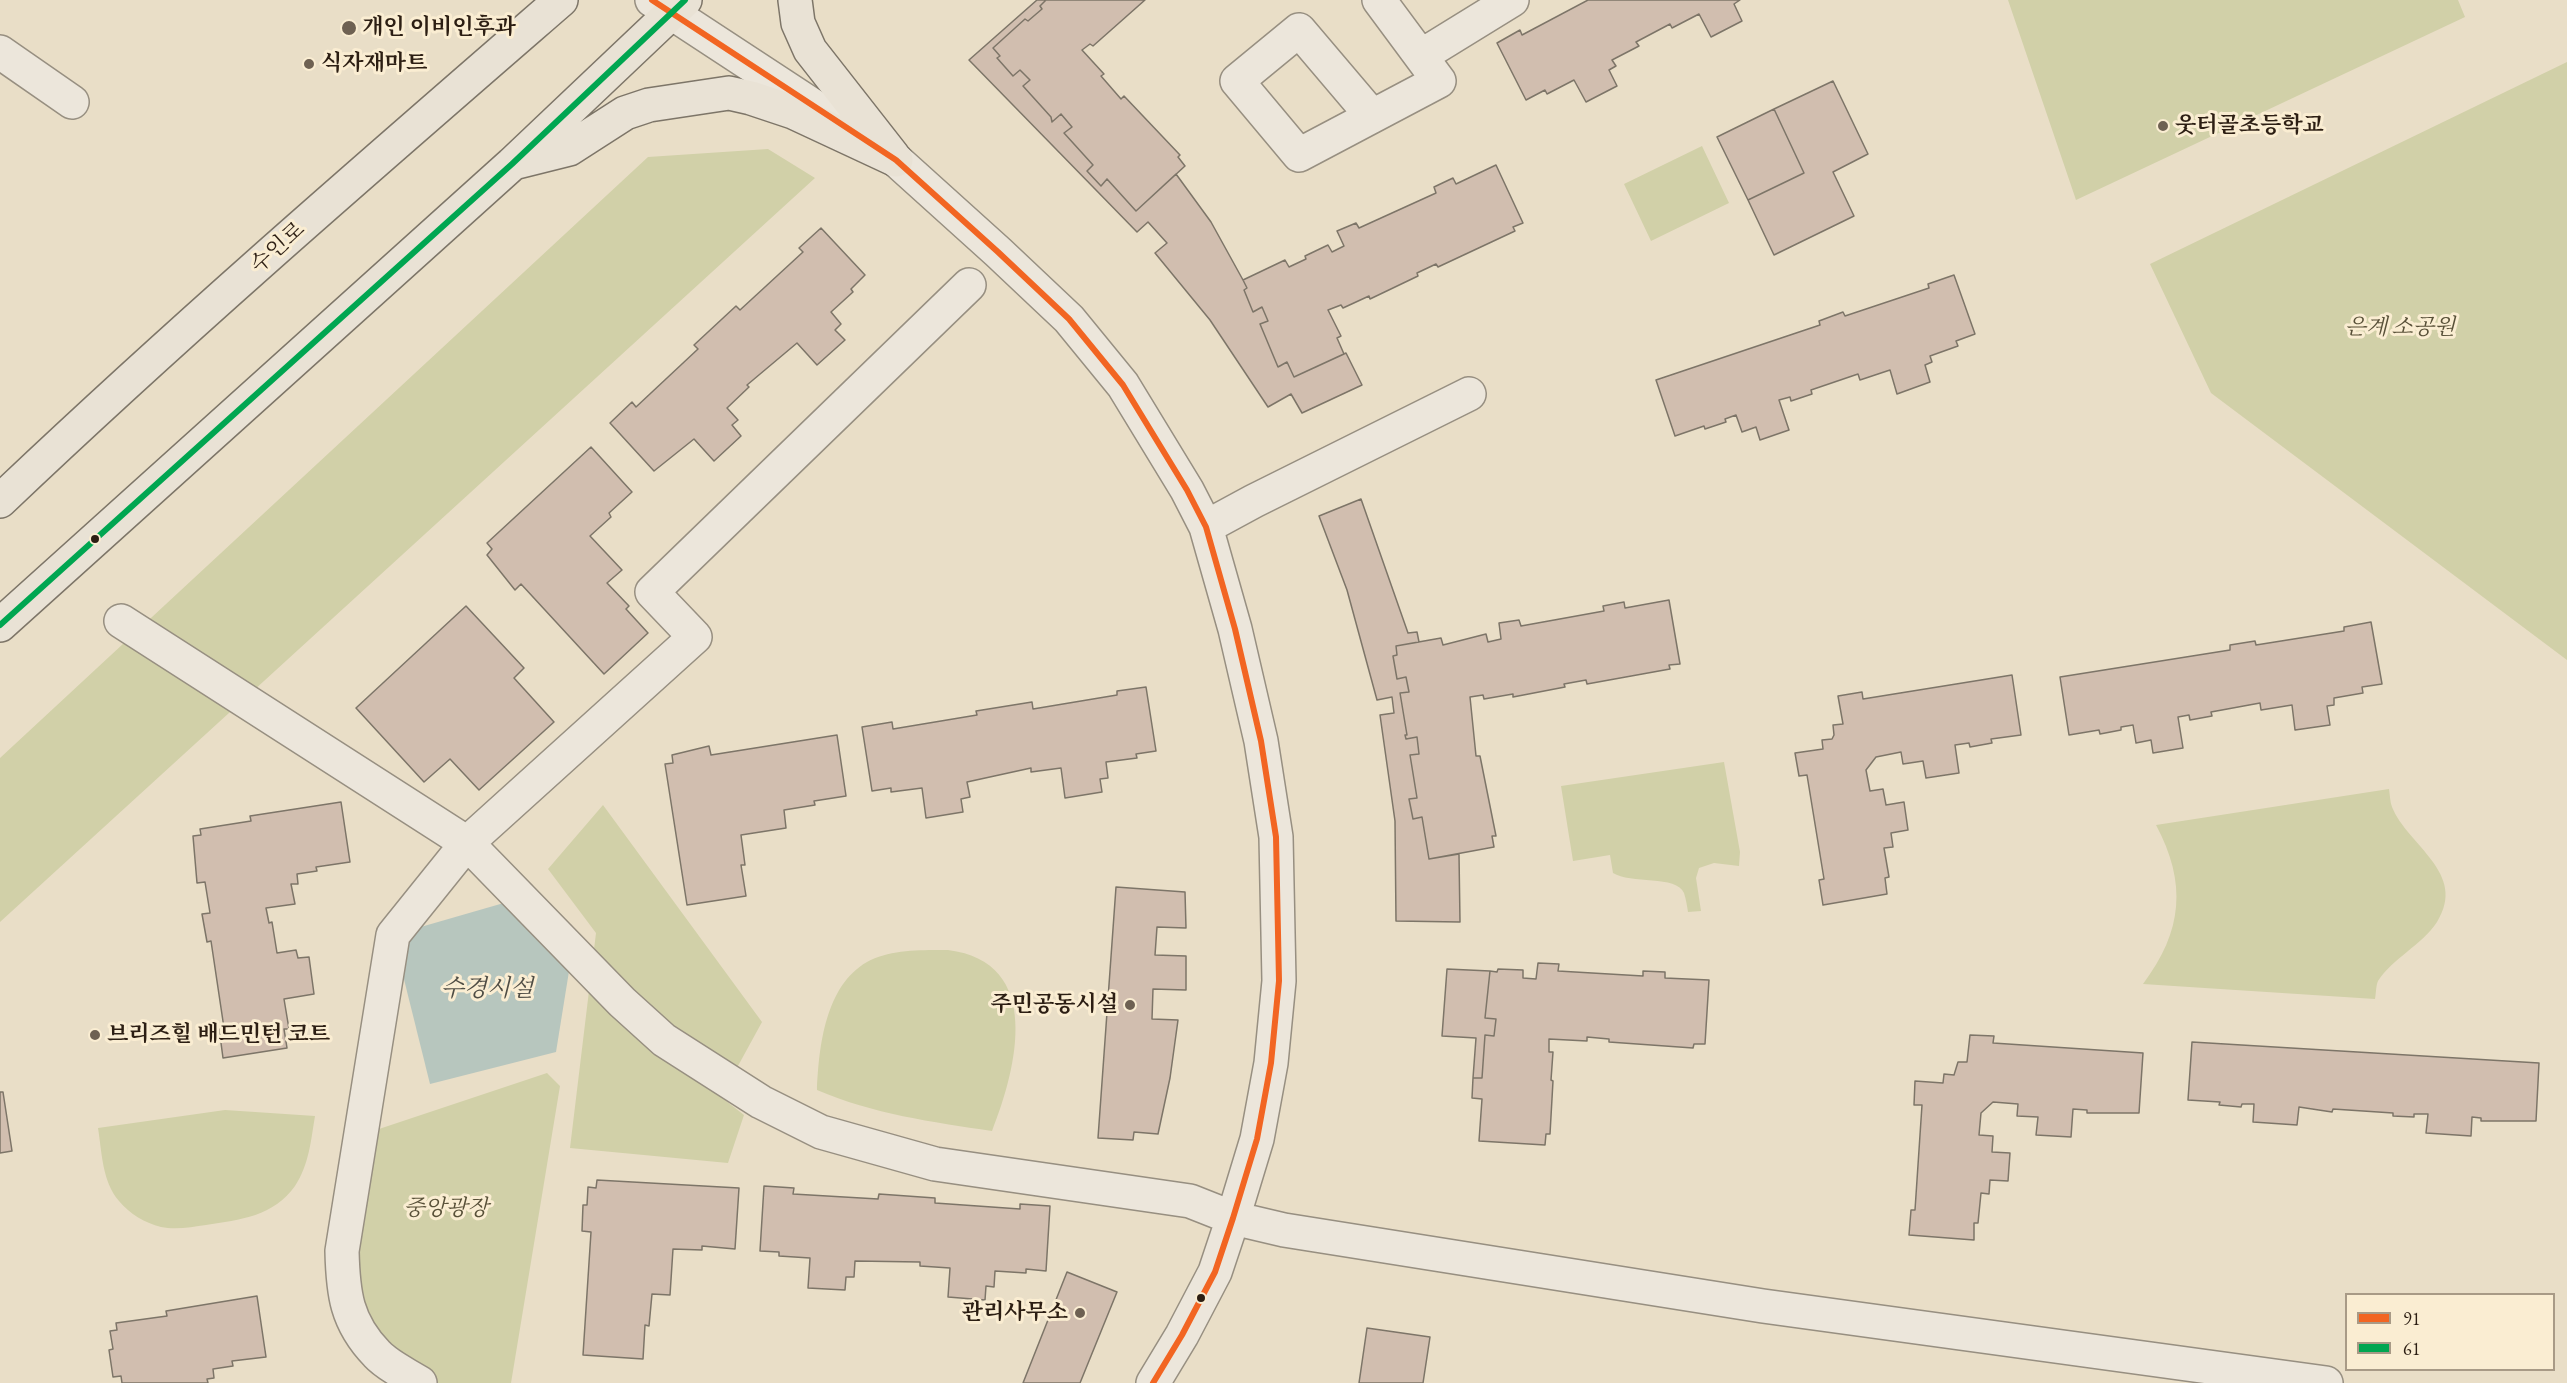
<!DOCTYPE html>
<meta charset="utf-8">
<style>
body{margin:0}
#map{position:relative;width:2567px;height:1383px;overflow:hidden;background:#e9dec7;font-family:"EB Garamond",serif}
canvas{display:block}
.legend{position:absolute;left:2345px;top:1293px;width:210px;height:78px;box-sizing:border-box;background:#faedd2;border:2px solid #a89a86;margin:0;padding:8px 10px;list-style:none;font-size:18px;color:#2c1e13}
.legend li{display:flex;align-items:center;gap:12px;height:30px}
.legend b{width:30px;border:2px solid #a89a86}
</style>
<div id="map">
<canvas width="2567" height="1383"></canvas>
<ul class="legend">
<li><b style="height:8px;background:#f26522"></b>91</li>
<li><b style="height:8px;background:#00a651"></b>61</li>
</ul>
</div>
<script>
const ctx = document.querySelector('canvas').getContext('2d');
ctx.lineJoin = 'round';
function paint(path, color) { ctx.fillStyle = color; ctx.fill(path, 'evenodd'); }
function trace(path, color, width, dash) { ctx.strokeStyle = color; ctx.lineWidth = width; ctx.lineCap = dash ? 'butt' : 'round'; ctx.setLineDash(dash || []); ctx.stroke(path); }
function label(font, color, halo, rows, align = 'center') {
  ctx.font = font + ' "EB Garamond","Noto Serif KR",serif'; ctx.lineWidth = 6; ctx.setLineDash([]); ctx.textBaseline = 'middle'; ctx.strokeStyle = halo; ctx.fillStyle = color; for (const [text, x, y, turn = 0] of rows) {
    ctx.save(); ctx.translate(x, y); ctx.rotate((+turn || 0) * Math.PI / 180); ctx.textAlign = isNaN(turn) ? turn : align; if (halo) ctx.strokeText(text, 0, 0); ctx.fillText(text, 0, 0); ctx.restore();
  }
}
paint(new Path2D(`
 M2008,0H2458L2465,17L2076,200Z
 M2567,62V660L2211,393L2150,264Z
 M1702,146L1729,203L1651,241L1624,184Z
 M768,149L815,178L0,922V758L648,157Z
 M1724,762L1740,852L1739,866L1714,863L1699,868L1696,878L1701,911L1688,912C1687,906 1686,899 1684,893C1677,875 1630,884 1613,873L1610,855L1573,861L1561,786Z
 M2389,789C2390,795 2390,802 2392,807C2408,846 2468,873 2437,922C2422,945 2393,958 2378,981C2376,985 2376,994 2375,999L2143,984C2183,931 2187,883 2156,825Z
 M603,805L762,1022L721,1097L744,1115L728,1163L570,1148L596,933L548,869Z
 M948,950C1044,962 1017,1068 992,1131C932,1122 873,1114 817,1090C819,1047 825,986 867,962C890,949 923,950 948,950Z
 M547,1073L560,1086L511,1383H420L347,1310L361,1135Z
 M225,1110L315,1116C311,1140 309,1165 295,1186C274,1216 240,1220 206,1225C192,1227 176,1230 161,1227C145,1223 130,1214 119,1201C102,1181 102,1153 98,1128Z`), '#d1d0a8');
paint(new Path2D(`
 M528,896L570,965L556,1052L430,1084L393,935Z`), '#b7c6be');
const building = new Path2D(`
 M1037,0H1046L1040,6L1042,9L1028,21L1025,19L993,48L1000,56L997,58L1013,76L1020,70L1030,80L1023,86L1051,117L1052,122L1061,114L1072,127L1064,133L1093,165L1087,171L1101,186L1107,179L1136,211L1176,174L1211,222L1243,280L1247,288L1244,290L1253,312L1262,307L1268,321L1260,324L1278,367L1287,362L1294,377L1346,353L1362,385L1302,413L1291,394L1268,407L1210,320L1155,253L1167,243L1148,222L1137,232L969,60Z
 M1046,0H1145L1093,46L1090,44L1082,50L1104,74L1101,76L1121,99L1124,96L1180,155L1178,157L1185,166L1136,211L1107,179L1101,186L1087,171L1093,165L1064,133L1072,127L1061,114L1052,122L1051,117L1023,86L1030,80L1020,70L1013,76L997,58L1000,56L993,48L1025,19L1028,21L1042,9L1040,6Z
 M1588,0H1740L1734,4L1742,21L1711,37L1699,14L1672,28L1670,24L1636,42L1639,46L1612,60L1616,66L1609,70L1617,86L1586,102L1574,80L1547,94L1545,90L1526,100L1497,43L1520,30L1522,35Z
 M1833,81L1868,154L1833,172L1854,216L1774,255L1748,200L1804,173L1774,109Z
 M1774,109L1804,173L1748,200L1717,137Z
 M1496,165L1523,223L1513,227L1515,231L1438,267L1436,264L1417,273L1418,276L1370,299L1369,296L1343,308L1341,305L1328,310L1341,336L1337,338L1344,354L1294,377L1287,362L1278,367L1260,324L1268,321L1262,307L1253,312L1244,290L1247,288L1243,280L1285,260L1289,267L1306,259L1305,256L1328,245L1332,252L1344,246L1337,231L1356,223L1359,228L1436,193L1434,187L1453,178L1456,184Z
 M821,228L865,275L851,289L853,292L831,312L841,324L835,330L845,340L817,365L797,343L747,385L749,387L727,408L738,420L732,425L741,436L714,461L694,439L654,471L610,423L632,402L636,407L698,349L694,345L736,306L740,310L803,252L799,248Z
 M1954,275L1975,334L1956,341L1958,346L1930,356L1932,362L1925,365L1930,382L1897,394L1890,370L1860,380L1858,374L1811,390L1812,394L1791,401L1790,397L1779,400L1789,430L1760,440L1756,427L1742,432L1736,415L1725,419L1726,422L1705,429L1704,426L1675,436L1656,380L1820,325L1819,321L1843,312L1845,316L1929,288L1928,284Z
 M591,447L632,492L609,513L611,517L590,536L622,570L607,583L629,606L626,609L648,633L604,674L521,584L515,590L487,555L492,549L487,543Z
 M1361,499L1408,633L1417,632L1419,642L1396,646L1397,655L1393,656L1397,679L1406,677L1409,692L1400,693L1407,735H1405L1406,739L1417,737L1419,754L1410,755L1417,798L1409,799L1413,819L1422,817L1429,859L1459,854L1460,922L1396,921L1395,821L1380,715L1394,713L1392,697L1377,700L1347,590L1319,516Z
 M1669,600L1680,664L1669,665L1670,669L1587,684L1586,680L1564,684L1565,687L1513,697V694L1484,699L1483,695L1470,697L1476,756H1480L1496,836H1492L1494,847L1429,859L1422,817L1413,819L1409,799L1417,798L1410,755L1419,754L1417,737L1406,739L1405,735H1407L1400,693L1409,692L1406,677L1397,679L1393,656L1397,655L1396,646L1441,638L1443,645L1486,634L1488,642L1501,639L1499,623L1519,620L1521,626L1604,611L1603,606L1624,602L1625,608Z
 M466,606L524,668L514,678L554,722L479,790L450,759L424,782L356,708Z
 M2371,622L2382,684L2362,687L2363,693L2334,698V705L2327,706L2330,725L2295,730L2292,705L2261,710L2260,703L2211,712L2212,716L2190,720L2189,715L2178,717L2183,748L2153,753L2151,740L2136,743L2133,725L2121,727V730L2100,734L2099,730L2069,735L2060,677L2230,650V645L2255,641L2256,645L2344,631V627Z
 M2012,675L2021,735L1991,739L1992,743L1970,747L1969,743L1955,745L1959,773L1926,778L1923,761L1903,764L1901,752L1876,757L1866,770L1870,791L1883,789L1886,805L1904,802L1908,830L1891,833L1893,847L1884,848L1889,877L1885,878L1887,894L1823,905L1819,880L1824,879L1807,775L1799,776L1795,753L1823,749L1822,740L1832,739L1834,735L1833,725L1843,724L1838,696L1862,692L1863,699Z
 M1146,687L1156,751L1136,754L1137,758L1106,762L1108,778L1100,779L1102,792L1065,798L1061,768L1031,772V768L967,782L970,797L961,799L963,812L926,818L922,788L891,792V788L872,791L862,727L892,722L893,729L977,715L976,711L1032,702L1033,709L1117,695V691Z
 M837,735L846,796L814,801L815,805L784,810L786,828L741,835L745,865H741L746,896L687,905L665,764L673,763L672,755L709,746L711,755Z
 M341,802L350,862L316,867L317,871L297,874L298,884H291L295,904L266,908L269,923L272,922L277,953L296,950L298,958L309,957L314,994L284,999L289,1029H284L287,1048L223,1058L219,1028H224L211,941L207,942L202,914L210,913L205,882L197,883L193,836L201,835L200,829L251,821L250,816Z
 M1116,887L1185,892L1186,928L1157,927L1155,955L1186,956V990L1153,989L1152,1019L1178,1020L1170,1078L1158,1134L1134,1132L1133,1140L1098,1138Z
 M1538,963L1559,964L1558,971L1643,976V971L1665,972V978L1709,980L1705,1044H1694L1693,1048L1609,1042V1039L1587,1037V1041L1549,1039V1052H1553L1551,1080L1553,1081L1550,1134H1546L1545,1145L1479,1141L1482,1099L1472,1098L1473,1078H1482L1485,1035L1494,1036L1496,1019L1485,1018L1490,971L1497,972L1498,969L1523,970V978L1536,979Z
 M1447,969L1490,971L1485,1018L1496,1019L1494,1036L1485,1035L1482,1078H1473L1476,1038L1442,1036Z
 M1970,1035L1994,1036L1993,1043L2143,1053L2139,1113H2087V1110L2073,1109L2071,1137L2036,1135L2038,1117L2017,1116L2018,1104L1993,1102L1981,1113L1979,1135L1993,1136L1992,1152L2010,1153L2008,1181L1990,1180L1989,1194L1981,1193L1978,1223H1974V1240L1909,1235L1911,1210H1915L1922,1105H1914L1915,1081L1943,1083L1944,1074L1954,1075L1958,1062H1967Z
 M2192,1042L2539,1063L2536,1121H2481V1118L2472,1117L2471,1136L2426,1133L2428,1114H2414V1117L2393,1116V1113L2333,1109L2332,1112L2299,1107L2297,1125L2253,1122L2254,1104H2242L2241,1107L2219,1105L2220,1102L2188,1100Z
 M0,1092H3L12,1151L0,1153Z
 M597,1180L739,1188L735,1249L702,1246V1250L673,1249L670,1295L652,1294L649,1326L645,1325L643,1359L583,1355L591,1232L582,1231L583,1205H587L588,1187L596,1188Z
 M764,1186L794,1188L793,1194L878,1199L879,1194L935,1198V1203L1020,1209V1204L1050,1206L1046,1271L1026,1269V1273L995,1271L994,1287L986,1286L985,1300L948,1297L950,1268L920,1266V1262L855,1261L854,1277H846L845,1290L808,1288L810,1258L779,1256V1252L760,1251Z
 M1067,1272L1117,1292L1080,1383H1023Z
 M257,1296L266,1357L232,1361L233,1366L213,1369L214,1378L207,1379L208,1383H122L121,1376L113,1377L109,1350L113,1349L110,1331L117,1330L116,1323L167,1316L166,1311Z
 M1367,1328L1430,1337L1423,1383H1359Z`);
paint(building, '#d1beaf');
trace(building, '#7d7568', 1.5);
const minor = new Path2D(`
 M652,0L896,160L998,252L1069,319L1123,385L1187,490L1206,527L1235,629L1261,741L1276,837L1279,981L1271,1063L1257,1139L1233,1218L1215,1272L1182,1335L1153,1383
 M0,52L72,102
 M1421,56L1512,0
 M1372,116L1299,30L1237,81L1299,155L1439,81L1379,0
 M1206,527L1254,501L1469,394
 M121,621L467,843L622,1002L664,1040L761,1102L821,1132L935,1164L1190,1201L1233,1218L1284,1230L1763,1306L2326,1383
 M420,1383C406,1374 388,1366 377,1354C346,1322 343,1293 342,1251L393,935L467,843L695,637L652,592L969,285`);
const major = new Path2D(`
 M795,0L798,23L810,50L893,156
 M513,163L569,149L625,113L649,105L729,93L751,98L793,112L896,160
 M0,501C182,328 372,164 561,0
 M0,625L512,164L685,0`);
trace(minor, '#978f81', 36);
trace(major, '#7d7568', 36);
trace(minor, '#ece6db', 33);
trace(major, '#e9e2d5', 33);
trace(new Path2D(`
 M652,0L896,160L998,252L1069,319L1123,385L1187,490L1206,527L1235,629L1261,741L1276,837L1279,981L1271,1063L1257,1139L1233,1218L1215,1272L1182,1335L1153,1383`), '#f26522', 6);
trace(new Path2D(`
 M0,625L512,164L685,0`), '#00a651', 6);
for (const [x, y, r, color] of [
 [349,28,8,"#6e6152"],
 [309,64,6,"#6e6152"],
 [2163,126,6,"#6e6152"],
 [95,539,5,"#2c1e13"],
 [1130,1005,6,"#6e6152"],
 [95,1035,6,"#6e6152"],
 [1201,1298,5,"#2c1e13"],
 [1080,1313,6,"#6e6152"]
]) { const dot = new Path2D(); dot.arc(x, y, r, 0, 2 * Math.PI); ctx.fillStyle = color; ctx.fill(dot); trace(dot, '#faedd2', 2); }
label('bold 22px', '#2c1e13', '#faedd2', [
 ["개인 이비인후과",362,28],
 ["식자재마트",321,64],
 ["웃터골초등학교",2175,126],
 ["주민공동시설",1118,1005,"right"],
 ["브리즈힐 배드민턴 코트",107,1035],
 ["관리사무소",1068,1313,"right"]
], 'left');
label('22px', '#2c1e13', '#faedd2', [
 ["수인로",278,248,-42]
]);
label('italic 22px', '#585038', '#faedd2', [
 ["은계 소공원",2400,328],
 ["중앙광장",446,1209]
]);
label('italic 24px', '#4f4d45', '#faedd2', [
 ["수경시설",487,989]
]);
</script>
